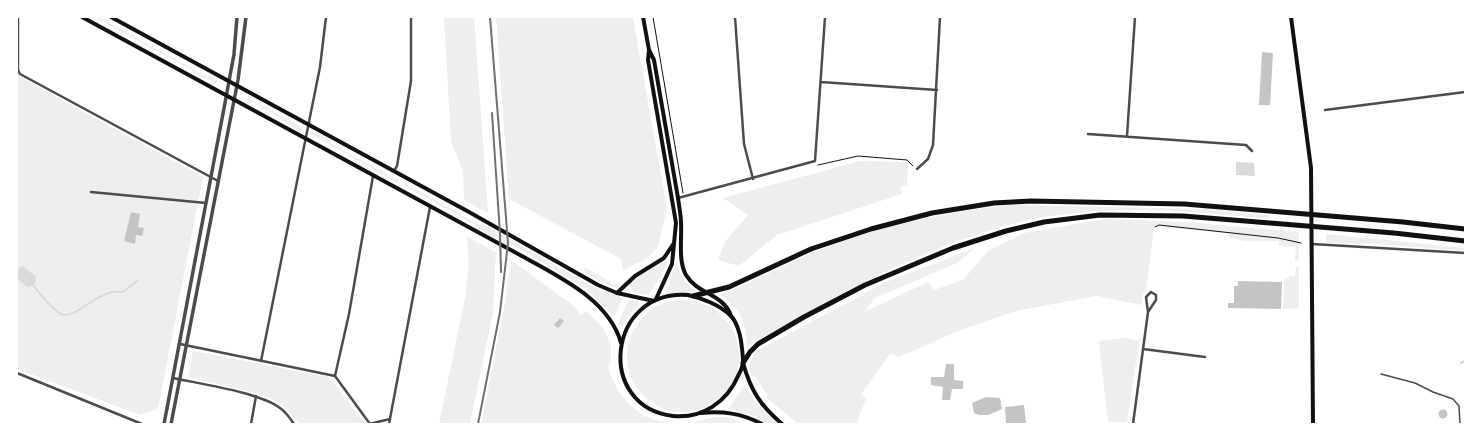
<!DOCTYPE html>
<style>
body{margin:0}
#map{position:relative;width:1482px;height:441px;overflow:hidden;background:#fff;font-family:"IBM Plex Sans",sans-serif}
canvas{display:block}
.frame{position:absolute;inset:0;border:18px solid #fff;pointer-events:none}
</style>
<div id="map">
<canvas width="1482" height="441"></canvas>
<div class="frame"></div>
</div>
<script>
const ctx = document.querySelector('canvas').getContext('2d');
ctx.lineJoin = 'round';
function paint(path, color) { ctx.fillStyle = color; ctx.fill(path, 'evenodd'); }
function trace(path, color, width, dash) { ctx.strokeStyle = color; ctx.lineWidth = width; ctx.lineCap = dash ? 'butt' : 'round'; ctx.setLineDash(dash || []); ctx.stroke(path); }
paint(new Path2D(`
 M94,17H99L208,77L210,75L217,80L216,83L203,77L193,75L192,70Z
 M444,17H474L488,213L464,200L463,171L451,141Z
 M496,17H633L667,209L658,246L649,257L623,270L621,259L509,199Z
 M17,75L203,177L158,409L140,415L17,369Z
 M248,98L302,127L303,129L300,132L282,121L283,119L252,102L249,104L247,102Z
 M312,131L331,140L330,143L400,181L398,183L310,134Z
 M860,161L908,162L907,185L900,187L902,194L777,235L739,266L718,260L725,242L748,215L723,198Z
 M406,184L480,225L483,224L590,285L623,298L614,317L587,289L513,245L510,247L480,230L479,227L405,186Z
 M1010,205L1205,209L1270,215L1269,219C1199,212 1128,205 1058,215C948,230 846,292 750,344L747,348C745,319 743,312 720,294C753,283 784,264 817,251C879,226 944,212 1010,205Z
 M1106,219L1183,222L1299,232V261L1295,260L1296,247L1279,246V241H1245L1229,238L1228,233L1154,227L1146,290C1141,295 1142,299 1142,305L1096,296L1016,311L958,331L899,357L890,354L861,394L866,399L856,424H798L766,397L767,395L755,376H751L749,365L755,352L886,282L975,248L957,263L875,298L864,312L928,282L934,290L963,280L988,251L1024,233Z
 M1326,234L1465,248V251L1377,244L1326,243Z
 M467,237L496,252L493,313L470,424H439L465,298L469,264Z
 M511,260L574,306L581,315L586,311L603,328L611,345V362L608,365C616,402 648,428 687,423C713,420 717,410 743,424H481L505,303Z
 M666,260L668,261L661,276L648,295L633,293L634,290L628,286L637,277Z
 M677,261L682,278L696,292L665,295Z
 M585,267L620,287L616,288L597,280L583,270Z
 M1296,267H1299V308L1283,309L1284,280L1290,276H1295Z
 M629,299L638,301L640,304L628,316L622,327L618,323Z
 M627 356a56 56 0 1 1 112 0a56 56 0 1 1-112 0Z
 M1125,338L1139,341L1127,422H1108L1099,341Z
 M193,351L329,377L365,424H300L281,403L260,394L188,377Z
 M745,385L759,406L777,424H767L753,416L728,409Z`), '#eee');
paint(new Path2D(`
 M1236,162L1254,163L1255,176L1236,175Z
 M23,266L36,277C36,283 33,287 27,287L17,278V269Z`), '#d9d9d9');
trace(new Path2D(`
 M33,285C41,295 50,308 61,314C75,321 99,287 123,292L138,280
 M1461,363L1465,361`), '#d9d9d9', 2);
paint(new Path2D(`
 M1262,52L1273,53L1270,105H1259Z
 M131,212L140,214L138,227L144,228L142,236L136,235L135,244L124,241Z
 M1238,281L1282,282L1281,309L1228,308V303H1234V286H1238Z
 M560,318L564,321L558,328L554,325Z
 M946,364H954V380L963,381V389H952L950,400H942L943,387L931,385V377H944Z
 M986,397L1000,398L1002,409L988,415H979L974,413L972,403Z
 M1024,405L1026,424H1006L1005,407Z
 M1438.5 414a4.5 4.5 0 1 1 9 0a4.5 4.5 0 1 1-9 0Z`), '#c4c4c4');
trace(new Path2D(`
 M653,17L683,193
 M818,165L858,156L907,160L913,166
 M1155,227L1159,225L1278,238L1301,243`), '#111', 1);
trace(new Path2D(`
 M1381,374L1415,383L1433,392L1453,399L1459,406L1460,424`), '#4c4c4c', 1.5);
trace(new Path2D(`
 M18,17V70L20,74L218,181
 M735,17L744,144L753,179
 M821,82L937,90
 M1325,110L1465,92
 M1088,134L1246,145L1252,151
 M1127,136L1135,17
 M917,169L928,159L933,145L940,17
 M394,171L397,166L411,81V17
 M91,192L206,203
 M678,198L815,161L825,17
 M1312,244L1465,253
 M180,344L335,376L370,424
 M1143,349L1205,357
 M261,361L320,67L326,17
 M17,373L142,424
 M335,376L349,314L373,176
 M173,378C200,384 259,392 280,408C286,412 290,418 294,424
 M251,424L256,396
 M369,424L390,419
 M389,424L430,207
 M1133,424L1148,312L1156,300V295L1151,292L1146,297L1148,312`), '#4c4c4c', 2.5);
trace(new Path2D(`
 M164,424L225,103L234,54L237,17
 M171,424L238,80L246,17`), '#4c4c4c', 3.5);
trace(new Path2D(`
 M643,17L649,50L648,60L676,223L672,264L656,299
 M649,50L654,60L678,198C679,206 681,215 681,223C682,239 678,261 686,275C697,294 724,294 731,316
 M617,293L635,276L664,258L674,243
 M743,363C751,391 760,405 782,424
 M701,413C723,411 741,413 762,424`), '#111', 4);
trace(new Path2D(`
 M82,17L520,255C557,276 609,299 621,343
 M111,17L469,212L598,285L617,293L654,301
 M1291,17L1311,168L1313,424
 M688,295C702,298 720,305 731,316C736,321 740,333 741,341C742,348 743,355 743,362C743,367 740,372 738,376C727,402 702,419 673,416C595,407 607,289 688,295Z`), '#111', 4);
trace(new Path2D(`
 M693,296L729,287L811,249L871,229L932,213L994,203L1031,201L1184,204L1403,222L1465,229
 M743,363L750,352L758,344L804,317L865,285L953,248L1006,231L1044,222L1100,215L1183,216L1394,233L1465,241`), '#111', 5);
trace(new Path2D(`
 M492,113L500,234L501,272
 M478,424L500,312L508,243L490,17`), '#707070', 2);
</script>
